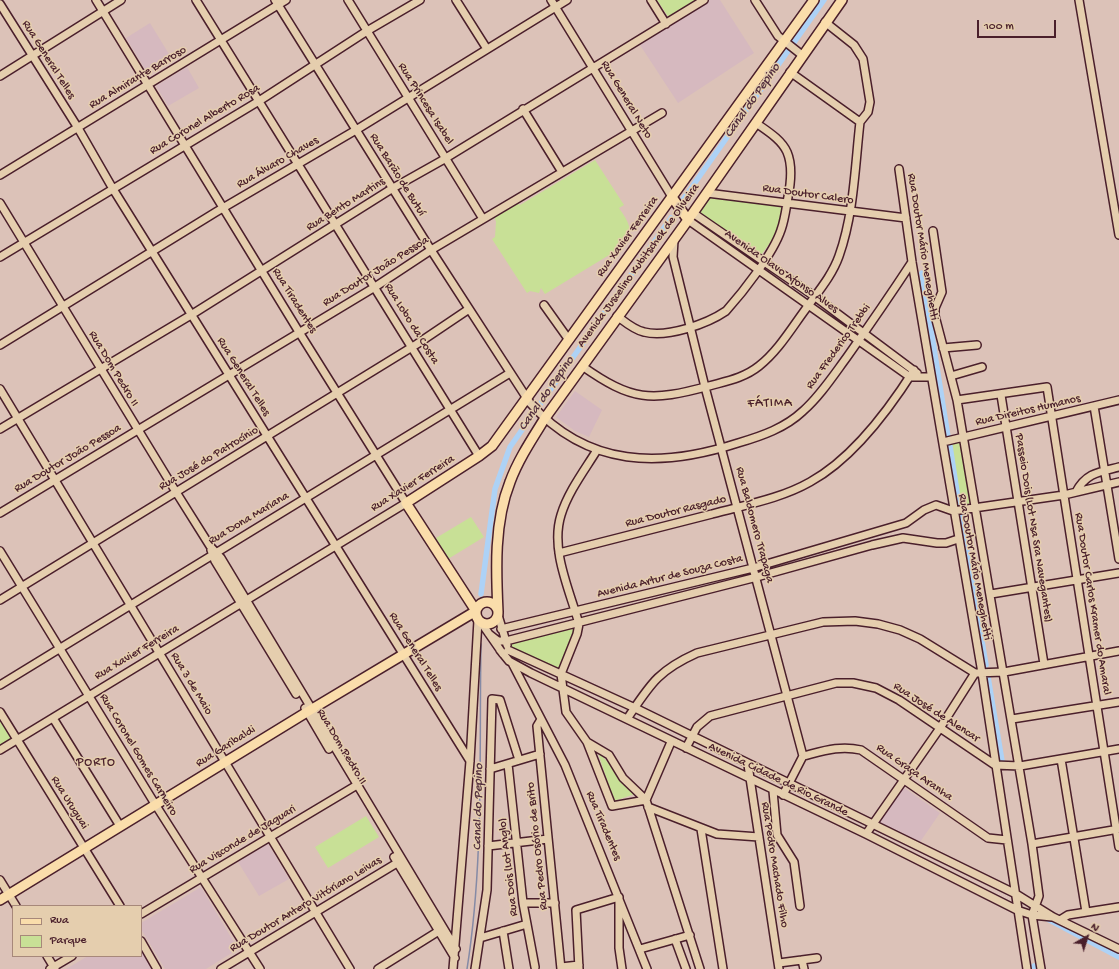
<!DOCTYPE html>
<meta charset="utf-8">
<style>
body{margin:0}
#map{position:relative;width:1119px;height:969px;overflow:hidden;background:#dcc2b8;font-family:"Gochi Hand",sans-serif}
canvas{display:block}
.legend{position:absolute;left:12px;top:905px;width:130px;height:52px;box-sizing:border-box;background:#e5ceae;border:1px solid #a7887a;margin:0;padding:5px 7px;list-style:none;font-size:12px;color:#4a1f2b}
.legend li{display:flex;align-items:center;gap:8px;height:20px}
.legend b{width:20px;border:1px solid #a7887a}
.north{position:absolute;left:1067px;top:917px;width:40px;height:40px;-webkit-text-stroke:3px #e5ceae;paint-order:stroke;rotate:39deg;font-size:11px;font-weight:700;line-height:16px;text-align:center;color:#4a1f2b}
.north::after{content:'';display:block;margin:auto;width:14px;height:18px;background:#4a1f2b;clip-path:polygon(50% 0,100% 100%,50% 72%,0 100%)}
.scale{position:absolute;left:977px;top:20px;width:79px;height:18px;box-sizing:border-box;border:2px solid #4a1f2b;border-top:0;padding-left:5px;font-size:12px;line-height:14px;white-space:nowrap;color:#4a1f2b;-webkit-text-stroke:3px #e5ceae;paint-order:stroke}
</style>
<div id="map">
<canvas width="1119" height="969"></canvas>
<ul class="legend">
<li><b style="height:5px;background:#faddab"></b>Rua</li>
<li><b style="height:11px;background:#c8e096"></b>Parque</li>
</ul>
<div class="north">N</div>
<div class="scale">100 m</div>
</div>
<script>
const ctx = document.querySelector('canvas').getContext('2d');
ctx.lineJoin = 'round';
function paint(path, color) { ctx.fillStyle = color; ctx.fill(path, 'evenodd'); }
function trace(path, color, width, dash) { ctx.strokeStyle = color; ctx.lineWidth = width; ctx.lineCap = dash ? 'butt' : 'round'; ctx.setLineDash(dash || []); ctx.stroke(path); }
function label(font, color, halo, rows, align = 'center') {
  ctx.font = font + ' "Gochi Hand",sans-serif'; ctx.lineWidth = 3; ctx.setLineDash([]); ctx.textBaseline = 'middle'; ctx.strokeStyle = halo; ctx.fillStyle = color; for (const [text, x, y, turn = 0] of rows) {
    ctx.save(); ctx.translate(x, y); ctx.rotate((+turn || 0) * Math.PI / 180); ctx.textAlign = isNaN(turn) ? turn : align; if (halo) ctx.strokeText(text, 0, 0); ctx.fillText(text, 0, 0); ctx.restore();
  }
}
paint(new Path2D(`
 M709,0H720L754,53L678,103L640,45Z
 M150,23L172,59L148,74L126,38Z
 M187,67L199,88L168,106L156,86Z
 M575,391L602,410L589,437L575,431L556,417Z
 M903,787L940,813L920,842L879,822Z
 M268,844L289,879L259,896L238,862Z
 M201,887L238,949L206,969H165L141,929V923Z
 M141,950L152,969H66L88,956H141Z`), '#d6b9bf');
paint(new Path2D(`
 M657,0H697L669,18Z
 M595,160L624,205L619,208C628,221 636,233 624,246L545,294L541,288L539,293L530,291L527,293L492,239L495,237L496,222L494,216L517,202L520,205Z
 M710,198L782,205L778,232L761,255L699,212Z
 M961,440L972,503L959,507L956,506L946,444Z
 M471,517L484,537L448,559L436,538Z
 M576,628L559,669L512,649L511,642Z
 M0,719L12,738L0,746Z
 M597,750L635,794L614,801Z
 M366,816L379,837L328,868L315,847Z`), '#c8e096');
trace(new Path2D(`
 M467,969C484,862 479,752 481,644`), '#858aa5', 1.5);
trace(new Path2D(`
 M682,201L824,0
 M922,273L948,437
 M950,446L959,505
 M961,516L986,665
 M481,594L495,489L510,447L671,218
 M988,677L1002,761
 M1044,917L1119,957
 M1034,966V969`), '#add2f6', 5.5);
const minor = new Path2D(`
 M196,0L479,456
 M275,0L431,250L530,403C588,468 661,468 738,443C762,436 785,428 803,411C820,396 833,376 847,357C869,326 891,294 912,262
 M348,0L483,219
 M456,0L487,49
 M551,0L672,197
 M651,0L666,24
 M755,0L778,36L802,55
 M1079,0L1119,235
 M0,4L78,128L113,189L470,761
 M825,22L854,45L863,59L870,102L868,112L860,122
 M790,72L860,122
 M0,76L121,0
 M523,109L562,172
 M899,169L912,262L982,673L1027,969
 M0,175L286,0
 M707,193L906,218
 M0,203L176,492L210,546L221,558L456,949
 M693,213L814,296L917,373
 M688,220L910,377H931
 M933,231L942,292L935,308V316L957,400L1032,844L1039,896L1032,915L1041,969
 M674,240L673,257L705,387L803,756L783,795
 M0,257L259,101L367,31L420,0
 M544,305L569,340
 M617,316C625,322 634,330 644,332C667,338 707,324 726,311C743,292 773,254 781,230C785,219 786,208 788,197C791,182 793,166 787,152C781,139 767,131 756,123
 M0,345L216,212L356,130L567,0
 M943,348L977,345
 M582,366C632,401 650,402 709,386C727,381 744,378 759,366C778,351 791,329 805,310C817,293 832,276 839,256C854,214 855,166 860,122
 M951,376L982,367
 M0,389L350,969
 M1001,395L1044,664
 M957,400L1047,387L1119,847
 M1094,406L1119,559
 M0,429L191,315L393,188L441,161L704,0
 M943,442L1119,400
 M597,450C584,471 568,492 561,515C550,550 570,591 579,624L577,634L561,674L566,712L587,742L612,806L646,800
 M1076,492C1086,473 1099,472 1119,467
 M0,513L375,287L431,250L662,113
 M211,550L215,561L296,694
 M0,551L155,804L260,969
 M559,553C610,540 661,527 712,514C744,505 780,499 810,482C852,459 888,411 914,370
 M991,594L1119,573
 M0,600L417,344L469,309
 M498,615L507,645
 M480,621L503,654
 M501,629L753,568L906,523L924,510L936,505L953,511L1064,495L1119,482
 M489,634L498,641H506L753,578L872,545L903,538L937,543H946L958,539
 M500,650L509,661L531,673L866,834L1017,910L1032,915L1052,917
 M508,650L635,708L1016,894L1053,917L1119,949
 M512,663L565,765L647,969
 M0,685L510,373
 M305,708L329,749
 M0,712L120,906
 M53,718L120,826
 M627,719C650,685 657,671 697,653L823,622L855,621L878,624L900,630L920,639L975,673L1004,672L1119,651
 M1012,719L1119,702
 M540,721L537,726L561,969
 M587,742L609,755L623,778L646,800L700,969
 M686,748L697,727L710,716L836,683H853L876,688L899,700L995,765L1020,766L1119,749
 M0,750L406,503L299,332L96,0
 M803,756C823,751 840,745 861,750L988,838L1007,840
 M1061,759L1086,912
 M508,764L523,903L535,967
 M748,765L779,969
 M490,769L540,754
 M773,791L777,835L794,862L800,906
 M646,800L671,742
 M648,807L717,834L759,837
 M701,829L723,969
 M866,834L940,728L975,673
 M1032,844L1119,829
 M488,846L548,839
 M394,857L455,958
 M0,880L16,906
 M523,903H555
 M141,914L357,785
 M1060,920L1068,915L1119,907
 M503,931L509,969
 M480,938L527,924
 M675,939L686,969
 M141,941L157,969
 M640,949L690,935
 M47,956L55,969
 M802,960L804,969
 M779,963L817,958
 M561,967L579,965
 M50,969L72,956
 M221,969L402,860
 M378,969L442,929
 M453,969L470,761L478,620
 M475,969L487,890L492,699L500,700L519,760
 M579,969L576,910L619,897V948L622,969`);
const major = new Path2D(`
 M672,197L688,220
 M476 613a11 11 0 1 1 22 0a11 11 0 1 1-22 0Z
 M476,611L406,503L479,456L492,446L814,0
 M498,612C496,570 494,522 510,482C518,460 532,439 545,418L688,220L842,0
 M0,900L307,712L476,611`);
trace(minor, '#4a1f2b', 10);
trace(major, '#4a1f2b', 12);
trace(minor, '#e5ceae', 7);
trace(major, '#faddab', 9);
label('12px', '#4a1f2b', '#e5ceae', [
 ["Rua General Telles",48,60,58],
 ["Rua Almirante Barroso",138,78,-31],
 ["Rua General Neto",626,100,59],
 ["Rua Princesa Isabel",425,104,58],
 ["Rua Coronel Alberto Rosa",205,120,-31],
 ["Rua Álvaro Chaves",278,163,-30],
 ["Rua Barão de Butuí",397,175,58],
 ["Rua Doutor Calero",808,195,8],
 ["Rua Bento Martins",346,205,-32],
 ["Rua Xavier Ferreira",628,237,-54],
 ["Rua Doutor Mário Meneghetti",922,247,81],
 ["Avenida Juscelino Kubitschek de Oliveira",639,266,-54],
 ["Rua Doutor João Pessoa",376,272,-32],
 ["Avenida Olavo Afonso Alves",781,272,35],
 ["Rua Tiradentes",294,301,58],
 ["Rua Lobo da Costa",411,324,58],
 ["Rua Frederico Trebbi",839,347,-54],
 ["Rua Dom Pedro II",113,369,59],
 ["Rua General Telles",243,377,58],
 ["Rua Direitos Humanos",1028,411,-13],
 ["Rua Doutor João Pessoa",68,459,-31],
 ["Rua José do Patrocínio",209,459,-31],
 ["Rua Xavier Ferreira",413,484,-32],
 ["Rua Doutor Rasgado",676,512,-14],
 ["Rua Dona Mariana",249,519,-31],
 ["Rua Baldomero Trapaga",754,525,75],
 ["Passeio Dois (Lot Nsa Sra Navegantes)",1033,528,81],
 ["Rua Doutor Mário Meneghetti",974,567,80],
 ["Avenida Artur de Souza Costa",670,577,-14],
 ["Rua Doutor Carlos Kramer do Amaral",1092,604,81],
 ["Rua General Telles",415,652,58],
 ["Rua Xavier Ferreira",137,653,-31],
 ["Rua 3 de Maio",191,684,59],
 ["Rua José de Alencar",936,713,33],
 ["Rua Garibaldi",226,747,-32],
 ["Rua Dom Pedro II",341,747,59],
 ["Rua Coronel Gomes Carneiro",138,755,59],
 ["Rua Graça Aranha",914,773,35],
 ["Avenida Cidade de Rio Grande",778,780,26],
 ["Rua Uruguai",69,803,58],
 ["Rua Tiradentes",603,826,67],
 ["Rua Visconde de Jaguari",243,840,-31],
 ["Rua Pedro Osório de Brito",538,846,-96],
 ["Rua Pedro Machado Filho",774,865,81],
 ["Rua Dois (Lot Anglo)",509,867,-97],
 ["Rua Doutor Antero Vitóriano Leivas",306,905,-31]
]);
label('italic 13px', '#54313f', '#e5ceae', [
 ["Canal do Pepino",753,101,-55],
 ["Canal do Pepino",547,394,-55],
 ["Canal do Pepino",479,807,-89]
]);
ctx.letterSpacing = '1px';
label('13px', '#4a1f2b', '#e5ceae', [
 ["FÁTIMA",770,404],
 ["PORTO",96,763]
]);
ctx.letterSpacing = '0px';
</script>
